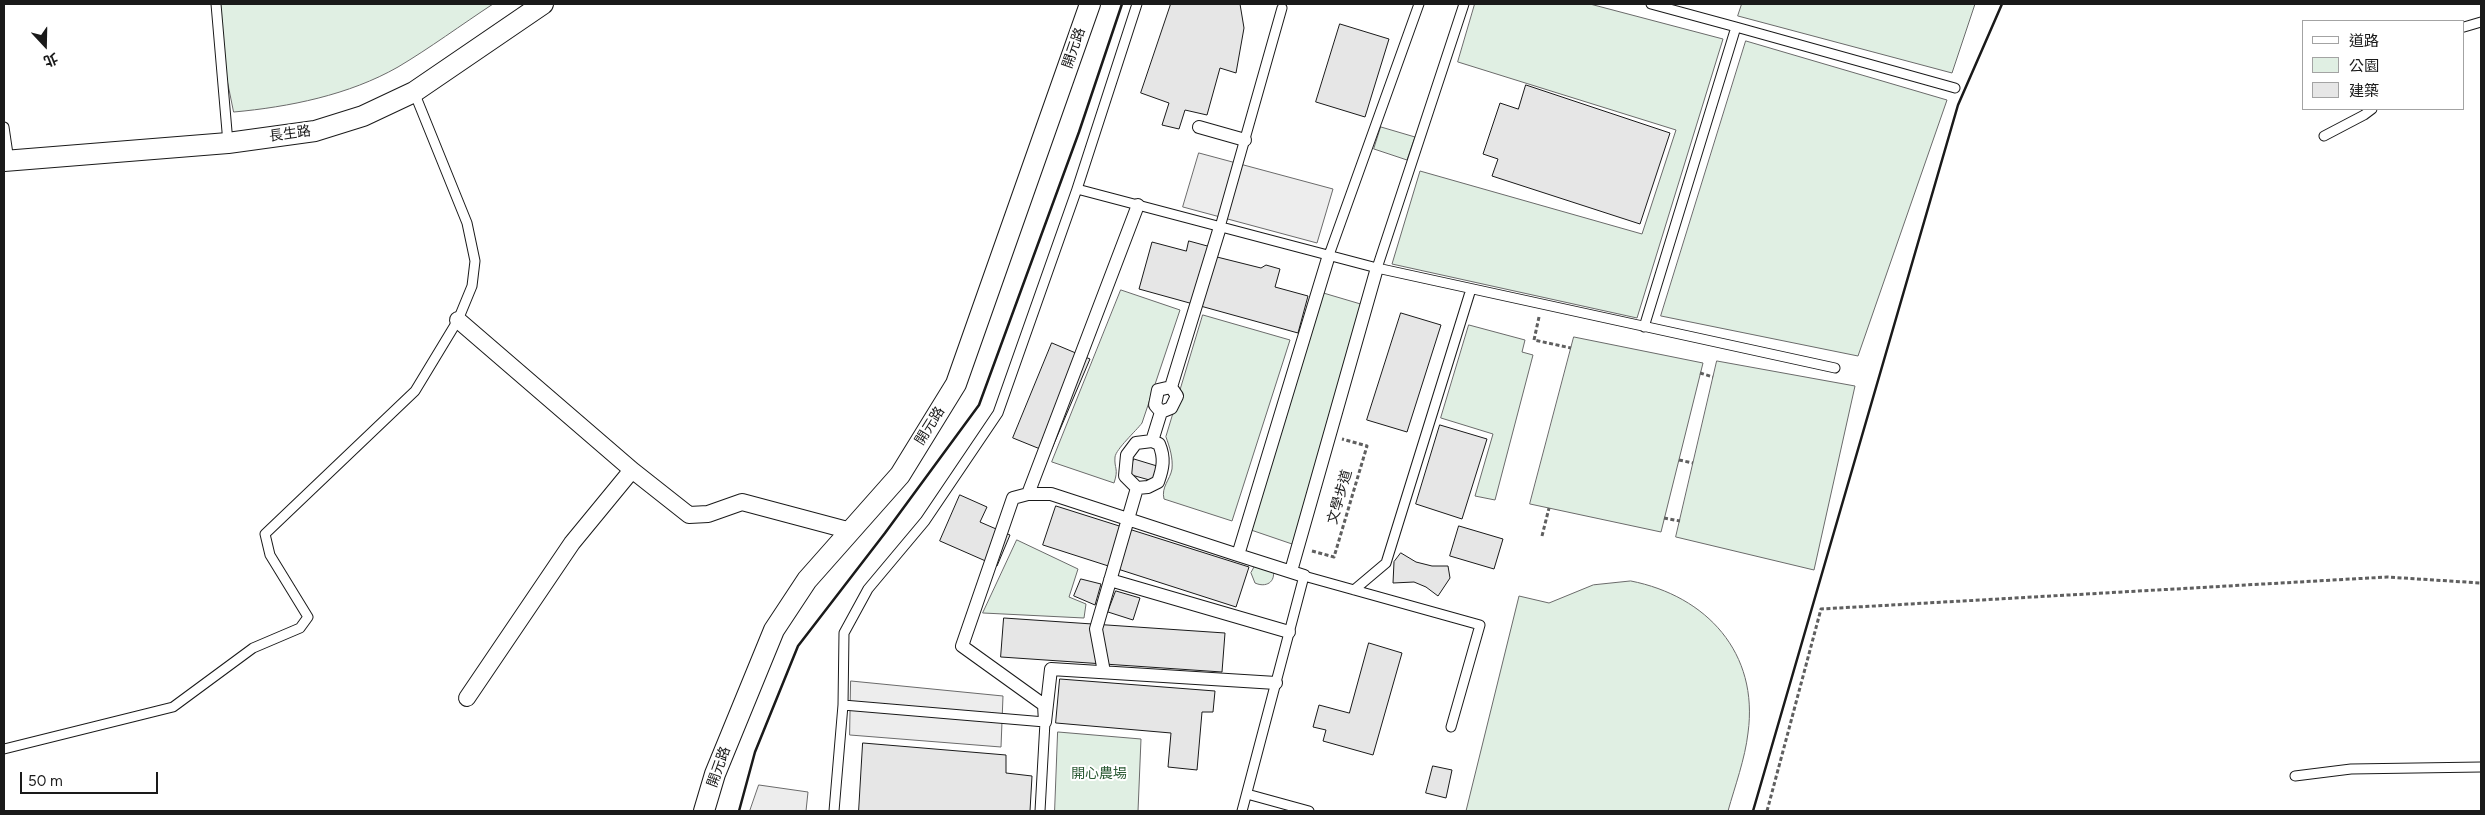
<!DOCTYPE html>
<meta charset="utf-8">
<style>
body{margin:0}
#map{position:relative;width:2485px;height:815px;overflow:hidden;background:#fff;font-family:Figtree,"Noto Sans TC",sans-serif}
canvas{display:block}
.frame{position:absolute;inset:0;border:5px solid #1a1a1a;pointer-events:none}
.legend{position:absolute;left:2302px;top:20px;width:162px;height:90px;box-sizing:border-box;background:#fff;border:1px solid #a3a3a3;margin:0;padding:6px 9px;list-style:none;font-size:15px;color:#1a1a1a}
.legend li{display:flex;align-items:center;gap:10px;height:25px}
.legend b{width:25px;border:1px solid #a3a3a3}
.north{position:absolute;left:20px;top:20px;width:50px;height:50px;-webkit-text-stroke:4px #fff;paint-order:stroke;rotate:159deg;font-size:14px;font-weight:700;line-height:20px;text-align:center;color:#1a1a1a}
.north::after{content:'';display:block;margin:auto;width:18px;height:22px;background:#1a1a1a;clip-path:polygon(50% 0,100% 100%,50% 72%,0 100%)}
.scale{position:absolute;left:20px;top:772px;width:138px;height:22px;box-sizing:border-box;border:2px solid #1a1a1a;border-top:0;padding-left:6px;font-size:15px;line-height:18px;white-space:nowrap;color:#1a1a1a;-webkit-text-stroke:4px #fff;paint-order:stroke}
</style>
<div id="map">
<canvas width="2485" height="815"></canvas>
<div class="frame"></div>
<ul class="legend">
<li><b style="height:6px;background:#fff"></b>道路</li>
<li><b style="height:14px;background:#e0efe3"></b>公園</li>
<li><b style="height:14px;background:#e6e6e6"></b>建築</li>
</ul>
<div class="north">北</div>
<div class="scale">50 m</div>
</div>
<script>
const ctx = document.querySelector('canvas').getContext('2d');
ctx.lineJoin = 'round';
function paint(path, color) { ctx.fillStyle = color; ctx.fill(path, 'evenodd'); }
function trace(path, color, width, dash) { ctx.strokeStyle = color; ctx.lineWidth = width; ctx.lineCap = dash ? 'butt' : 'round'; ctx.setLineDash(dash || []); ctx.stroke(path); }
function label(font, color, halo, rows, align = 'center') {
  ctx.font = font + ' Figtree,"Noto Sans TC",sans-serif'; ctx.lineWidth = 4; ctx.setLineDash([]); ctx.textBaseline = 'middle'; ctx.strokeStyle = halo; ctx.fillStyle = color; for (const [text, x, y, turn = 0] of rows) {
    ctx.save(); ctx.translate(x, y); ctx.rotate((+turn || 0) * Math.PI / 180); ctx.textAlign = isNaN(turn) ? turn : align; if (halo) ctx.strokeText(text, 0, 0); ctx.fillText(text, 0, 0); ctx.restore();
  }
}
const green = new Path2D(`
 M212,4H493C461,25 430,48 398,67C349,95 289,107 234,112Z
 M1475,4H1590L1723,39L1637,318L1392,264L1420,171L1642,234L1676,130L1458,62Z
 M1742,4H1975L1952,73L1738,16Z
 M1746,41L1947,100L1858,356L1661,316Z
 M1381,127L1415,137L1407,160L1374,149Z
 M1121,290L1180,310L1142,423C1136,431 1116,449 1115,457C1114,469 1119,468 1114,483L1052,462Z
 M1320,292L1364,305L1295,545L1251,530Z
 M1203,315L1290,340L1232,521L1164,499C1161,487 1170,480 1172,469C1173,458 1170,448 1166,437Z
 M1469,325L1525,340L1522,352L1533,355L1495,500L1475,496L1493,434L1441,418Z
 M1574,337L1703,363L1661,532L1530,504Z
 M1717,361L1855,386L1814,570L1676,537Z
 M1017,540L1078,569L1069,597L1086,604L1084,618L983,613Z
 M1255,566L1273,570C1276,582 1266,588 1255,583L1251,573Z
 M1631,581C1707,596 1759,653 1748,733C1745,759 1735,786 1728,811H1466L1519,596L1549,603L1593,585Z
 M1058,732L1141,739L1138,811H1055Z`);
paint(green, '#e0efe3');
trace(green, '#6a6a6a', 1);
const parking = new Path2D(`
 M1199,153L1333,189L1317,243L1183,207Z
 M851,681L1003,696L1001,747L850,735Z
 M759,785L808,792L806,811H750Z`);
paint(parking, '#ededed');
trace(parking, '#6a6a6a', 1);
const building = new Path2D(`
 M1171,4H1240L1244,28L1236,73L1220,68L1207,115L1185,110L1179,129L1162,125L1169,103L1141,93Z
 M1340,24L1389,39L1365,117L1316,102Z
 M1526,85L1670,133L1640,224L1492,176L1498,159L1483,154L1500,103L1518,109Z
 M1189,241L1211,247L1217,257L1261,268L1266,265L1280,269L1275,287L1308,296L1298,333L1139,289L1152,242L1186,251Z
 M1401,313L1441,325L1407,432L1367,420Z
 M1052,343L1090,359L1050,453L1013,438Z
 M1440,425L1487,439L1462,519L1416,504Z
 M1134,459L1157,466L1153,481L1128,474Z
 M960,495L987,507L980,522L1010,535L997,566L940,541Z
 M1056,506L1249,567L1236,607L1043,545Z
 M1459,526L1503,539L1494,569L1450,556Z
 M1401,553L1416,562L1432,566H1448L1450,578L1438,596L1426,587L1414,582L1393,583L1394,562Z
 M1081,579L1101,584L1095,605L1074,596Z
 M1116,591L1140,598L1133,620L1108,612Z
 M1004,618L1225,633L1222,672L1001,657Z
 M1369,643L1402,653L1373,755L1323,741L1326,730L1313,727L1319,705L1349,713Z
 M1060,679L1215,691L1213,712H1202L1197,770L1168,767L1171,733L1056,723Z
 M863,743L1006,755V773L1032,776L1030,811H859Z
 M1433,766L1452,770L1446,798L1426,793Z`);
paint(building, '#e6e6e6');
trace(building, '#1a1a1a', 1);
const service = new Path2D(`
 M216,4L228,143
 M1736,27L1955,88
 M2464,27L2481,22
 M4,127L9,161
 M2324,136L2364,115L2372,109
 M1077,189L1137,4
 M1220,227L1282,8
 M1329,255L1419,4
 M1377,268L1464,4
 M1644,327L1736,27L1651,4
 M1354,590L1386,563L1471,289
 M843,705L1045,722L1040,811
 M4,749L173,707L253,648L300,628L308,617L270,555L265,534L415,391L458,320L472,286L475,261L467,223L414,92
 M2295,776L2351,769L2481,767
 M1247,794L1309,811
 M834,811L843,705L844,633L868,589L925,521L998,413L1077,189L1377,268L1835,368
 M1242,811L1304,576L1480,625L1451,727`);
const pedestrian = new Path2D(`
 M1199,127L1245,140
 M1161,412L1155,405L1158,390L1171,387
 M1137,488L1148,487L1158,482C1163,468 1165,458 1159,444L1152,441
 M1028,494L1138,205
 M1238,555L1304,576
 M1291,571L1377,268
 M1110,580L1289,632
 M1104,672L1096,629L1137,488L1125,476L1127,455L1136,443L1152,441L1161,412L1171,408L1177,396L1171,387L1220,227
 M1276,683L1051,669L1045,722L1044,705L962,646L1013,498L1028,494H1051L1238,555L1329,255`);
const minor = new Path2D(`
 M458,320L632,470L689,515L708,514L742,502L851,531
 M467,698L572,543L632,470`);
const tertiary = new Path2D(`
 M4,161L228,143L315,131L363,116L414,92L543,4
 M704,811L715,774L774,630L807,580L900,475L956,384L1090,4`);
trace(service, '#1a1a1a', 11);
trace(pedestrian, '#1a1a1a', 14);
trace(minor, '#1a1a1a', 18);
trace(tertiary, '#1a1a1a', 22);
trace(new Path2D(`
 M1539,317L1534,340L1571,348
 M1700,373L1713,377
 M1679,460L1693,463
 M1664,518L1680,521
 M1542,536L1549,508
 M1312,551L1334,557L1367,446L1342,439
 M1767,811L1821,609L2387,577L2481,583`), '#5f5f5f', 3, [4, 2.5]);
trace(service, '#fff', 9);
trace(pedestrian, '#fff', 12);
trace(minor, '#fff', 16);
trace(tertiary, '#fff', 20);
trace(new Path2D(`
 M739,811L755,752L798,646L885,533L979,405L1079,132L1122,4
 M1753,811L1958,105L2002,4`), '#1a1a1a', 2.5);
label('14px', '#1a1a1a', '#fff', [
 ["開元路",1074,48,-71],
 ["長生路",290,134,-8],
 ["開元路",930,426,-58],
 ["文學步道",1340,497,-74],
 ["開元路",719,767,-70]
]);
label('14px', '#2b5a34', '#fff', [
 ["開心農場",1099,774]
]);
</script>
